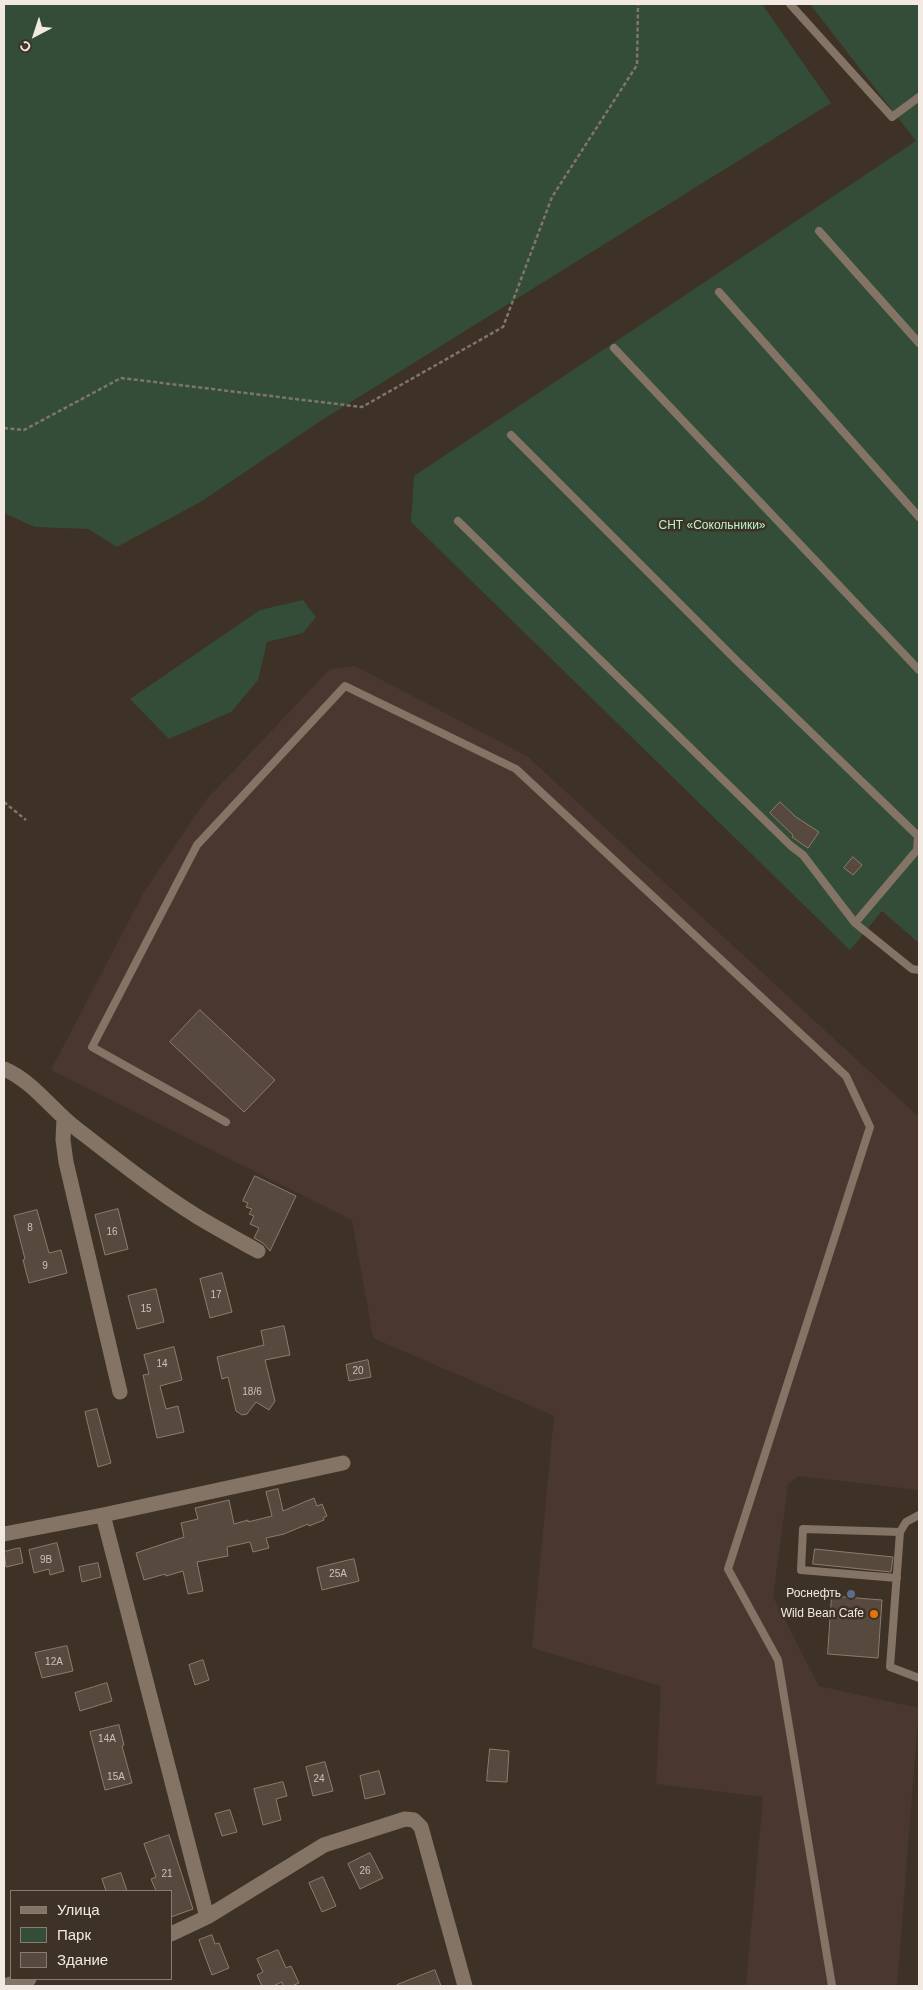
<!DOCTYPE html>
<meta charset="utf-8">
<style>
body{margin:0}
#map{position:relative;width:923px;height:1990px;overflow:hidden;background:#3e3226;font-family:Helvetica,sans-serif}
canvas{display:block}
.frame{position:absolute;inset:0;border:5px solid #f2eae2;pointer-events:none}
.legend{position:absolute;left:10px;top:1890px;width:162px;height:90px;box-sizing:border-box;background:#3e3226;border:1px solid #867c71;margin:0;padding:6px 9px;list-style:none;font-size:15px;color:#f2eae2}
.legend li{display:flex;align-items:center;gap:10px;height:25px}
.legend b{width:25px;border:1px solid #867c71}
.north{position:absolute;left:10px;top:10px;width:50px;height:50px;-webkit-text-stroke:4px #3e3226;paint-order:stroke;rotate:220deg;font-size:14px;font-weight:700;line-height:20px;text-align:center;color:#f2eae2}
.north::after{content:'';display:block;margin:auto;width:18px;height:22px;background:#f2eae2;clip-path:polygon(50% 0,100% 100%,50% 72%,0 100%)}
</style>
<div id="map">
<canvas width="923" height="1990"></canvas>
<div class="frame"></div>
<ul class="legend">
<li><b style="height:6px;background:#837466"></b>Улица</li>
<li><b style="height:14px;background:#344d39"></b>Парк</li>
<li><b style="height:14px;background:#57493d"></b>Здание</li>
</ul>
<div class="north">С</div>
</div>
<script>
const ctx = document.querySelector('canvas').getContext('2d');
ctx.lineJoin = 'round';
function paint(path, color) { ctx.fillStyle = color; ctx.fill(path, 'evenodd'); }
function trace(path, color, width, dash) { ctx.strokeStyle = color; ctx.lineWidth = width; ctx.lineCap = dash ? 'butt' : 'round'; ctx.setLineDash(dash || []); ctx.stroke(path); }
function label(font, color, halo, rows, align = 'center') {
  ctx.font = font + ' Helvetica,sans-serif'; ctx.lineWidth = 5; ctx.setLineDash([]); ctx.textBaseline = 'middle'; ctx.strokeStyle = halo; ctx.fillStyle = color; for (const [text, x, y, turn = 0] of rows) {
    ctx.save(); ctx.translate(x, y); ctx.rotate((+turn || 0) * Math.PI / 180); ctx.textAlign = isNaN(turn) ? turn : align; if (halo) ctx.strokeText(text, 0, 0); ctx.fillText(text, 0, 0); ctx.restore();
  }
}
paint(new Path2D(`
 M355,666L527,756L919,1117V1490L798,1476L788,1485L773,1597L819,1686L919,1708L897,1986H746L763,1797L656,1784L661,1686L532,1648L554,1416L373,1338L352,1220L51,1070L144,892L206,800L330,669Z`), '#4a3730');
paint(new Path2D(`
 M4,4H762L831,103L322,420L202,501L117,547L88,529L35,527L4,513Z
 M810,4H919V943L882,911L850,950L411,522L414,476L916,141Z
 M303,600L316,617L303,633L267,642L258,680L231,712L169,739L130,699L260,610Z`), '#344d39');
const building = new Path2D(`
 M780,802L796,817L819,832L808,848L792,837L793,835L770,813Z
 M853,857L862,865L853,875L844,868Z
 M200,1010L275,1080L244,1112L170,1042Z
 M255,1176L296,1196L270,1251L263,1243L254,1238L259,1228L250,1224L254,1216L249,1214L252,1209L246,1207L248,1203L243,1201Z
 M118,1209L128,1249L105,1255L95,1215Z
 M37,1210L49,1253L61,1250L67,1273L29,1283L23,1260L25,1259L14,1216Z
 M222,1273L232,1312L210,1318L200,1279Z
 M156,1289L164,1322L137,1329L128,1296Z
 M284,1326L290,1355L265,1360L275,1401L269,1410L256,1402L247,1414L242,1415L236,1411L228,1377L222,1379L217,1357L264,1345L261,1331Z
 M174,1347L182,1380L160,1386L166,1409L178,1406L184,1432L157,1438L143,1375L149,1374L144,1355Z
 M368,1360L371,1377L349,1381L346,1365Z
 M97,1409L111,1463L98,1467L85,1412Z
 M278,1489L283,1511L314,1498L317,1506L322,1504L327,1516L323,1518L324,1520L309,1526L308,1524L284,1534L266,1538L269,1548L253,1552L250,1542L227,1547L228,1556L197,1562L203,1591L188,1594L183,1571L166,1576L165,1574L144,1580L136,1553L184,1537L181,1523L198,1519L195,1508L229,1500L234,1524L248,1520V1522L272,1516L266,1492Z
 M57,1543L64,1571L50,1575L49,1569L34,1573L29,1550Z
 M20,1548L23,1563L6,1567L4,1552Z
 M815,1549L893,1557L891,1572L813,1564Z
 M354,1559L359,1581L322,1590L317,1568Z
 M98,1563L101,1577L82,1582L79,1567Z
 M832,1596L882,1600L878,1658L828,1654Z
 M67,1646L73,1671L42,1678L35,1653Z
 M203,1660L209,1680L195,1685L189,1665Z
 M107,1683L112,1701L80,1711L75,1693Z
 M119,1725L124,1745L122,1746L132,1783L105,1790L90,1732Z
 M490,1749L509,1751L507,1782L487,1781Z
 M325,1762L333,1791L313,1796L306,1767Z
 M379,1771L385,1794L365,1799L360,1776Z
 M283,1782L287,1796L276,1799L281,1820L263,1825L254,1789Z
 M230,1810L237,1832L222,1836L215,1814Z
 M169,1835L193,1909L171,1917V1891H156L151,1879L156,1877L144,1844Z
 M370,1853L383,1878L360,1889L348,1864Z
 M121,1873L127,1891H106L102,1879Z
 M323,1877L336,1906L322,1912L309,1883Z
 M212,1935L215,1944L219,1943L229,1968L212,1975L199,1940Z
 M278,1950L286,1968L291,1966L299,1983L292,1986H283L282,1982L273,1986H262L257,1975L263,1972L257,1959Z
 M435,1970L441,1986H397V1985Z`);
paint(building, '#57493d');
trace(building, '#8b7c6e', 1);
trace(new Path2D(`
 M4,428L24,430L121,378L362,407L503,327L552,197L637,65L638,4
 M4,802L26,820`), '#80756a', 2.5, [4, 2.5]);
trace(new Path2D(`
 M790,4L892,117L919,97
 M819,231L919,343
 M719,292L919,517
 M614,348L919,670
 M511,435L736,660L918,836L917,850L855,923
 M458,521L791,846L803,855L855,923L912,969L919,970
 M226,1122L92,1047L197,845L345,686L516,769L846,1076L870,1127L728,1569L778,1660L832,1986
 M919,1515L906,1522L900,1532L890,1667L919,1678
 M897,1578L801,1570L803,1529L900,1532`), '#837466', 8);
trace(new Path2D(`
 M4,1069C33,1081 53,1111 77,1129C117,1160 156,1191 198,1217C218,1229 238,1240 258,1251
 M64,1119L63,1140L66,1162L120,1392
 M103,1515L207,1917
 M4,1534L103,1515L343,1463
 M171,1934L207,1917L324,1845L405,1819L414,1820L421,1827L465,1986
 M4,1986L29,1979`), '#837466', 15);
for (const [x, y, r, color] of [
 [851,1594,5,"#5c6f8a"],
 [874,1614,5,"#e8710a"]
]) { const dot = new Path2D(); dot.arc(x, y, r, 0, 2 * Math.PI); ctx.fillStyle = color; ctx.fill(dot); trace(dot, '#3e3226', 2); }
label('10px', '#cbc2b9', null, [
 ["8",30,1228],
 ["16",112,1232],
 ["9",45,1266],
 ["17",216,1295],
 ["15",146,1309],
 ["14",162,1364],
 ["20",358,1371],
 ["18/6",252,1392],
 ["9В",46,1560],
 ["25А",338,1574],
 ["12А",54,1662],
 ["14А",107,1739],
 ["15А",116,1777],
 ["24",319,1779],
 ["26",365,1871],
 ["21",167,1874]
]);
label('12px', '#b9f5c6', '#3e3226', [
 ["СНТ «Сокольники»",712,526]
]);
label('12px', '#f2eae2', '#3e3226', [
 ["Роснефть",841,1594],
 ["Wild Bean Cafe",864,1614]
], 'right');
</script>
